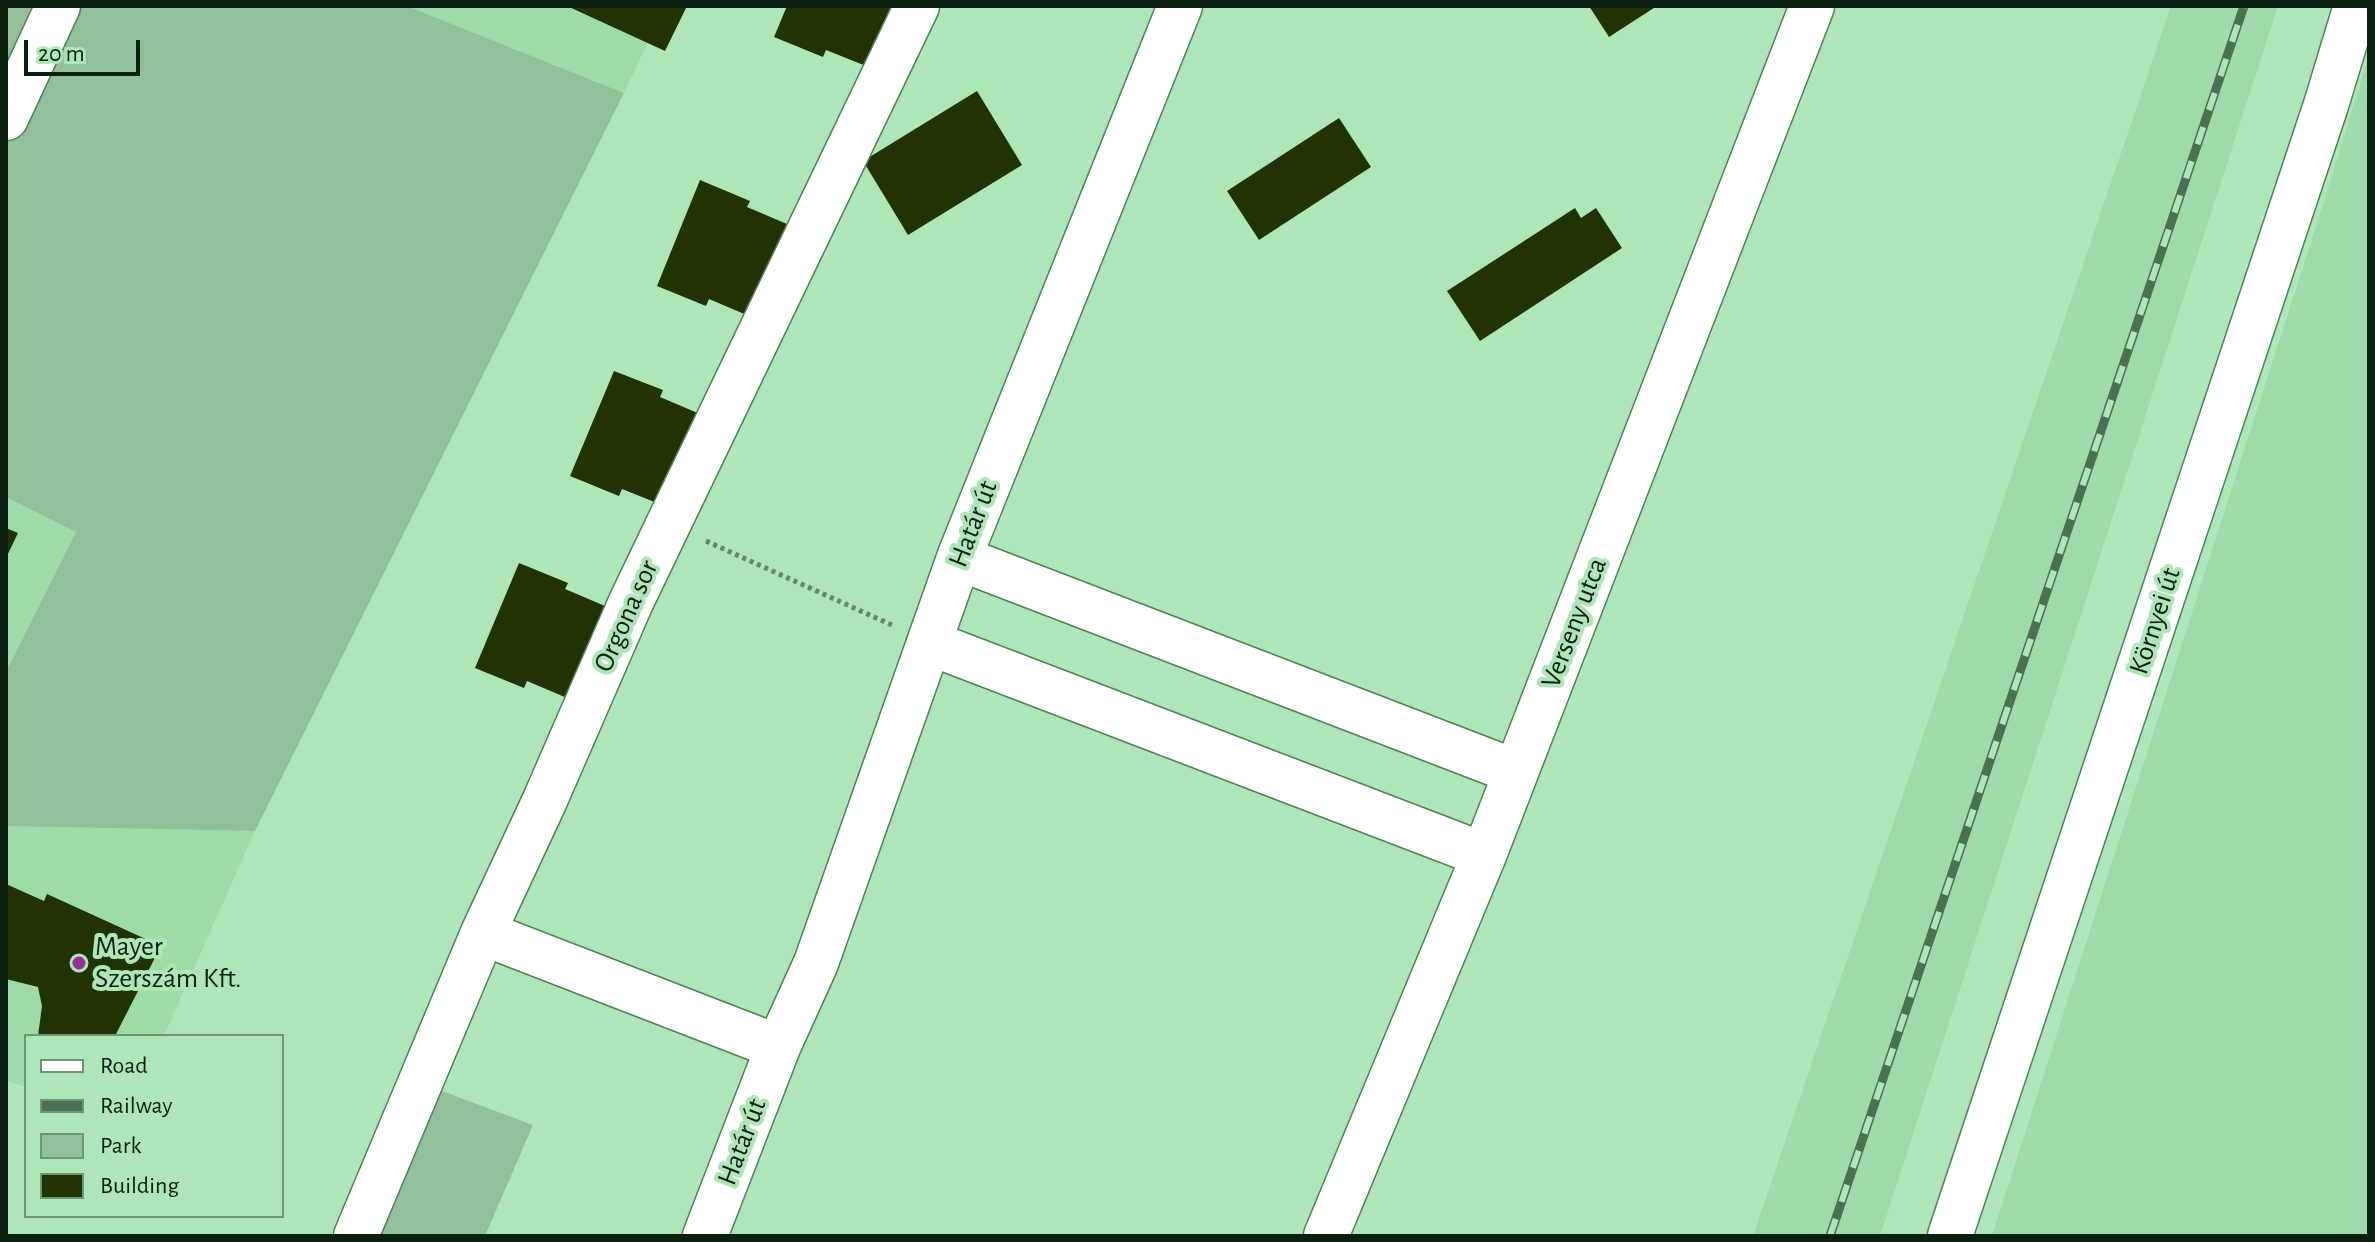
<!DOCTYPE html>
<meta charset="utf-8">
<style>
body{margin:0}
#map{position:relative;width:2375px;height:1242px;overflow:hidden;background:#afe6b7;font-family:"Alegreya Sans",sans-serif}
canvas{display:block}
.frame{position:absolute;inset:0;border:8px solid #0b200f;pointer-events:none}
.legend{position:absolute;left:24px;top:1034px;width:260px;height:184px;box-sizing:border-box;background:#afe6b7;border:2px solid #6d9774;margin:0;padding:10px 14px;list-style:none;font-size:24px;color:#0b200f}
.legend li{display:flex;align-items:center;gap:16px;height:40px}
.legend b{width:40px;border:2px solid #6d9774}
.scale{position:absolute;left:24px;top:40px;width:116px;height:36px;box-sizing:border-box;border:4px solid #0b200f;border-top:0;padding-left:10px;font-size:24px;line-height:28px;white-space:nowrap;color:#0b200f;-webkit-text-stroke:6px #afe6b7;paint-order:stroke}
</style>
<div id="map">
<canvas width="2375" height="1242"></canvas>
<div class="frame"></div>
<ul class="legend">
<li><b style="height:10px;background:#fff"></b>Road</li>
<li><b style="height:10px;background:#4d7053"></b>Railway</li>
<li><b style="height:22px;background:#92c199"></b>Park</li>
<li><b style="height:22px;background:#213303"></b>Building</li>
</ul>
<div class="scale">20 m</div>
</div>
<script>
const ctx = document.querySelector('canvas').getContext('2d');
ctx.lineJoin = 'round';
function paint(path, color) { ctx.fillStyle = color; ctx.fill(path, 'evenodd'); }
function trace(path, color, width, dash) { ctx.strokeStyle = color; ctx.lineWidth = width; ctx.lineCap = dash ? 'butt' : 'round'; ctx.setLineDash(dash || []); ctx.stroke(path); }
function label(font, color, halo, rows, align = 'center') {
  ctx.font = font + ' "Alegreya Sans",sans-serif'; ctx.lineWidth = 8; ctx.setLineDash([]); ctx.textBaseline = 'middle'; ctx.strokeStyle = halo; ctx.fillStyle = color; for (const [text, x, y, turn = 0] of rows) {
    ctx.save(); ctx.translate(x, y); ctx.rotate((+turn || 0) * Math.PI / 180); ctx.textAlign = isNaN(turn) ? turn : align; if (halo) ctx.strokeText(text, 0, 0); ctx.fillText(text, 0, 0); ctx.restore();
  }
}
paint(new Path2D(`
 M407,6H665L624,93Z
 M2171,6H2278L1880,1236H1753Z
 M2369,55V1236H1992L2326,195Z
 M6,497L76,532L6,672Z
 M6,826L255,831L164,1036H26V1087L6,1081Z`), '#9edba8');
paint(new Path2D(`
 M6,6H407L624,93L255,831L6,826V672L76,532L6,497Z
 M434,1088L533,1125L485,1236H370Z`), '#92c199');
paint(new Path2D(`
 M567,6H687L665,51Z
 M787,6H891L866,66L826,50L823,57L774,37Z
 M1589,6H1657L1609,37Z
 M977,91L1022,165L908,235L863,161Z
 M1339,118L1371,167L1259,240L1227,191Z
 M700,180L750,201L747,207L787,224L749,316L709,299L706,306L657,286Z
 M1575,208L1581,218L1596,208L1622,248L1480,341L1447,291Z
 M614,371L663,390L660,397L700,414L662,505L622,489L619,496L570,476Z
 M6,528L18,533L6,558Z
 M519,563L568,583L565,589L605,606L567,698L527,681L524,688L475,668Z
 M6,884L44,901L47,894L161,946L115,1036H38L42,1006L38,987L6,979Z`), '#213303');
const minor = new Path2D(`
 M959,558L1516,772
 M930,643L1484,855
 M483,933L778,1047
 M356,1236L483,933L545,800L631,602L917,6
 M705,1236L778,1047L816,963L959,558L1180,6
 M1326,1236L1484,855L1812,6
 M1950,1236L2326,105L2356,6`);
const secondary = new Path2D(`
 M6,118L58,6`);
trace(minor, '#4e8257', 47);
trace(secondary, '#4e8257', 47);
trace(new Path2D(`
 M706,541L894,626`), '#618868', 5, [4, 4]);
trace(minor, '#fff', 44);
trace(secondary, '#fff', 44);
const rail = new Path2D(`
 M1830,1236L2244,6`);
trace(rail, '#4d7053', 9);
trace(rail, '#afe6b7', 6, [18]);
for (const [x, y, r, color] of [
 [79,963,8,"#983195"]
]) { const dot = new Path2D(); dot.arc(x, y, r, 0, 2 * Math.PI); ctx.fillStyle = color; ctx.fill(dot); trace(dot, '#afe6b7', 3); }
label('28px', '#0b200f', '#afe6b7', [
 ["Határ út",973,524,-69],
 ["Orgona sor",626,616,-66],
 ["Környei út",2155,621,-72],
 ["Verseny utca",1574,623,-69],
 ["Határ út",742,1142,-69]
]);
label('28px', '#0b200f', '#afe6b7', [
 ["Mayer",95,947],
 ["Szerszám Kft.",95,979]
], 'left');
</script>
